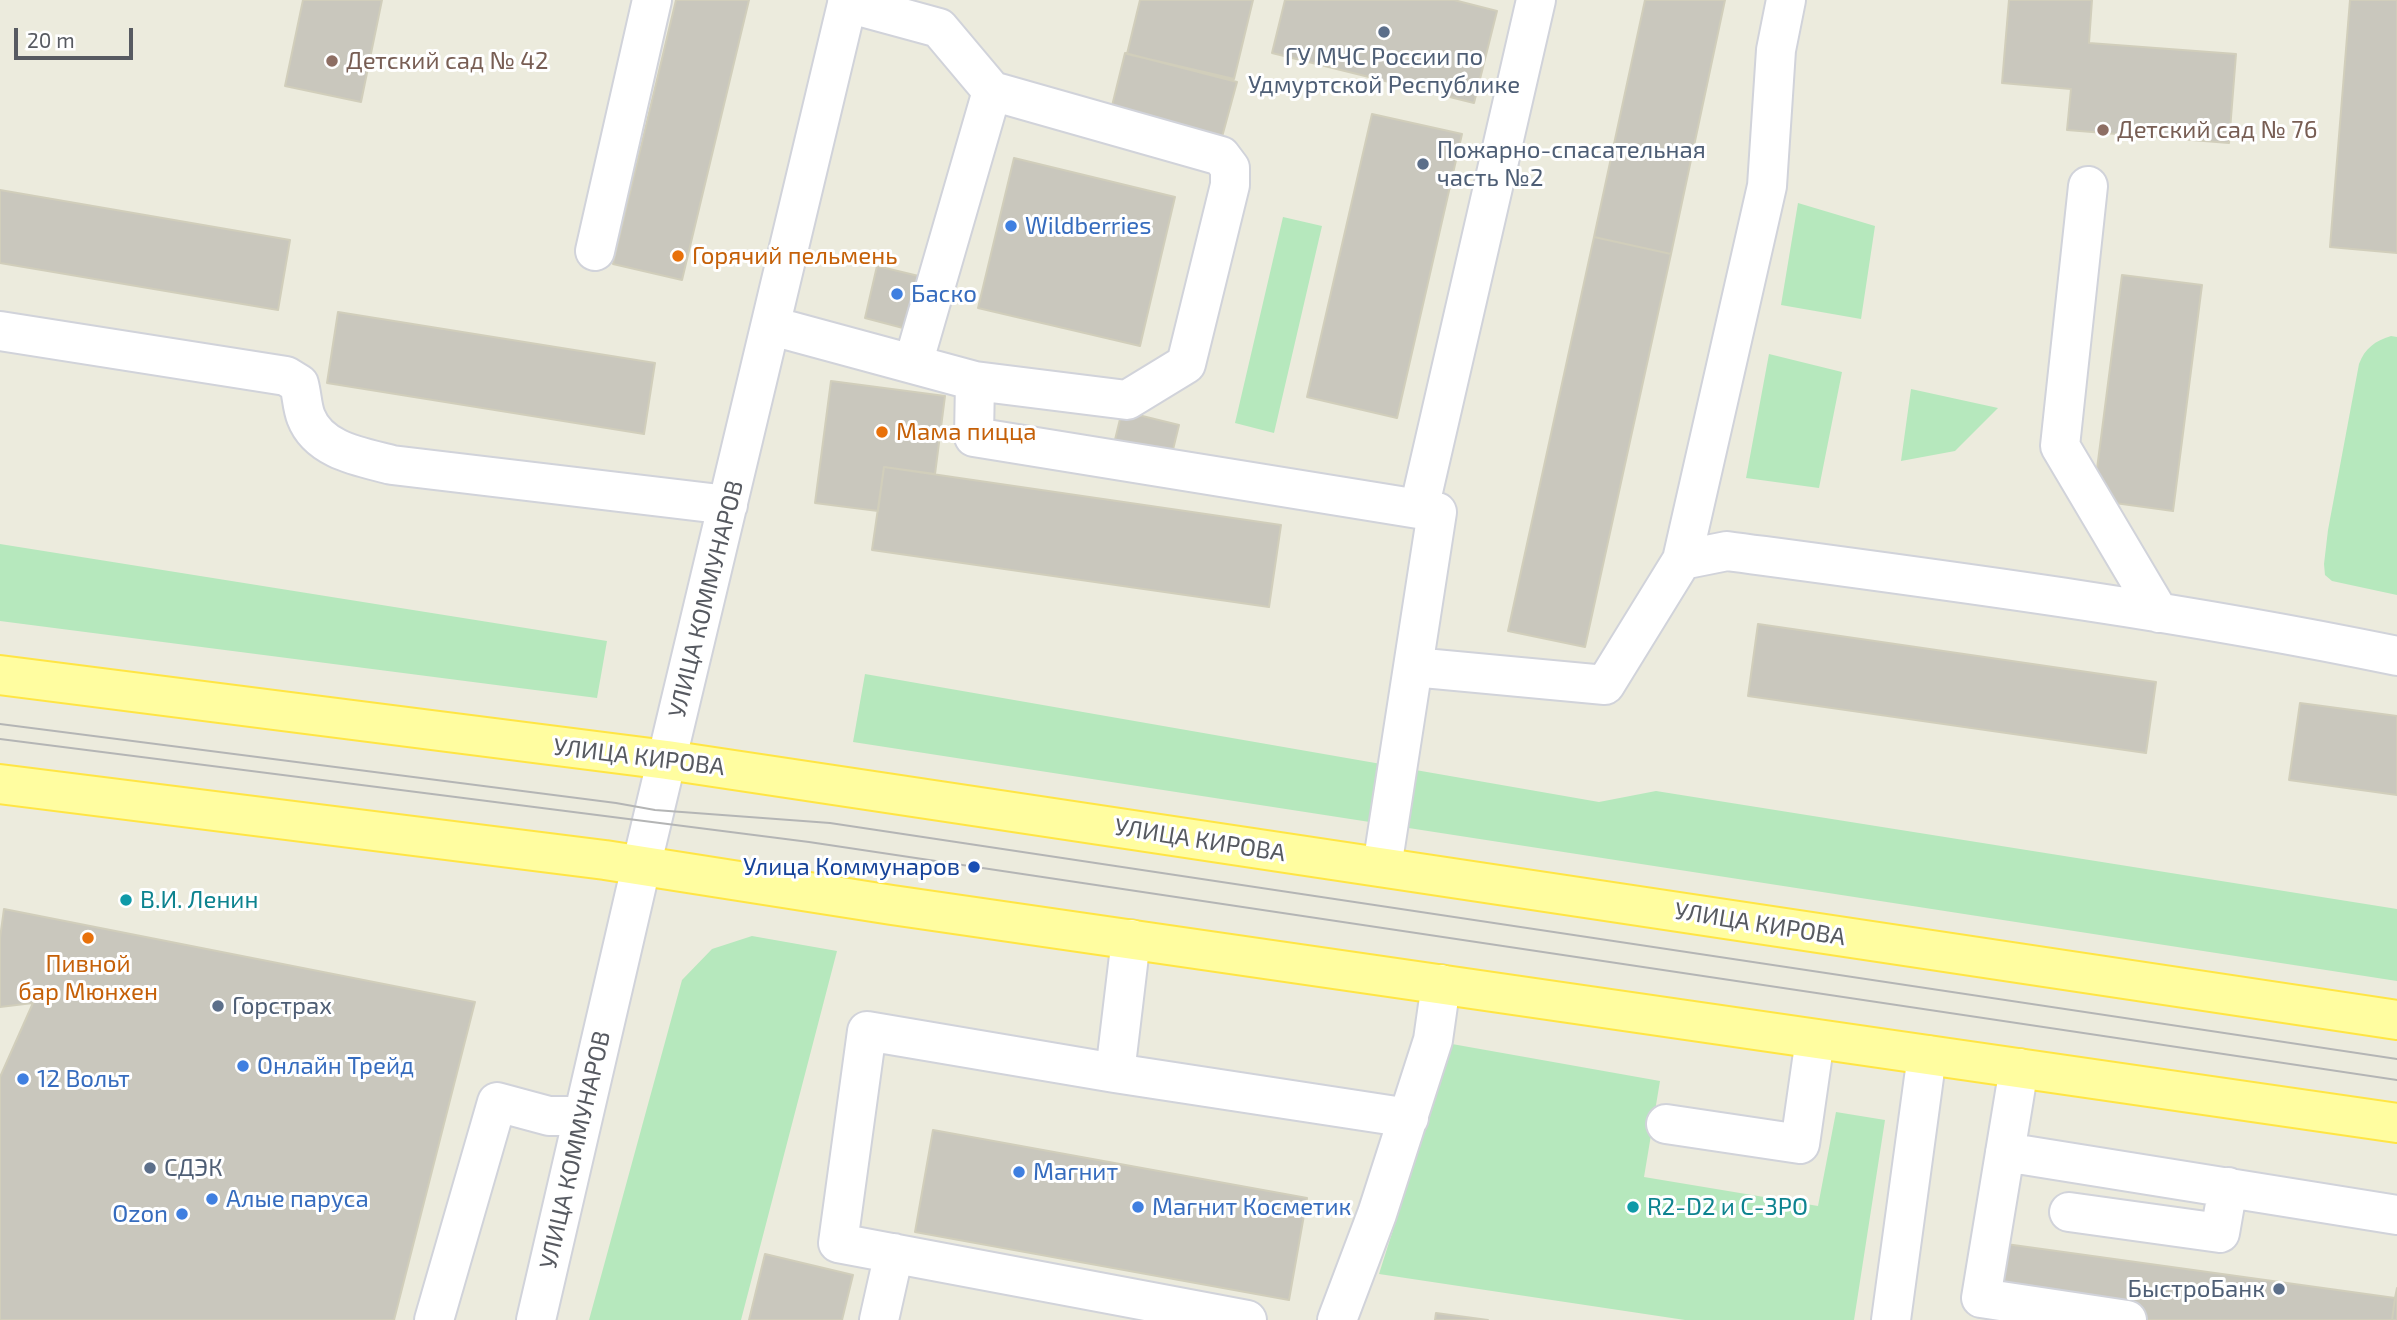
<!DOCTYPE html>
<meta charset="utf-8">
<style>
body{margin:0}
#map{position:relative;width:2397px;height:1320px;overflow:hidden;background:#ecebdd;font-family:"Exo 2",sans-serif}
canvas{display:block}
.scale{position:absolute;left:14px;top:28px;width:119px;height:32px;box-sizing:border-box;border:4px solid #575a61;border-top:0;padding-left:9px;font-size:21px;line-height:24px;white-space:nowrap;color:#575a61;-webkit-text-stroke:5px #fff;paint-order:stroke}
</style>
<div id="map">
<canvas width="2397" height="1320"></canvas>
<div class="scale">20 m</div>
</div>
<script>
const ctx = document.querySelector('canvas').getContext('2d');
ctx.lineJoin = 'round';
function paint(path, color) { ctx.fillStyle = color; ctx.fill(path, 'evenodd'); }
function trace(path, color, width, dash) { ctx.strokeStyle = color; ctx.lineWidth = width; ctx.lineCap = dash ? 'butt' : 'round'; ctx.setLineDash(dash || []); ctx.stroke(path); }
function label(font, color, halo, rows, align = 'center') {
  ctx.font = font + ' "Exo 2",sans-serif'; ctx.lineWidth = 6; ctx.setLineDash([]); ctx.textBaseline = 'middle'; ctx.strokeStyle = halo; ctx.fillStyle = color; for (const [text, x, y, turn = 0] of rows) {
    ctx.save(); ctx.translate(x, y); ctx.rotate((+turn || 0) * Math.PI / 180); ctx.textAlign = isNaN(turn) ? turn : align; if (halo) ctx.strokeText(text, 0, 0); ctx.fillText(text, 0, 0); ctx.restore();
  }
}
paint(new Path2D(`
 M1798,203L1875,226L1861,319L1781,305Z
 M1283,217L1322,226L1274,433L1235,423Z
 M2391,336L2397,337V595L2332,581L2325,575L2324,564L2328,530L2359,364C2365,348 2375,341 2391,336Z
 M1769,354L1842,372L1819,488L1746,478Z
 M1911,389L1998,408L1955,451L1901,461Z
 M0,544L607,641L597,698L0,621Z
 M865,674L1599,802L1656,791L2397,909V981L853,742Z
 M752,936L837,951L741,1320H589L682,980L712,949Z
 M1452,1044L1660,1081L1644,1177L1818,1206L1836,1112L1885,1120L1854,1320H1685L1379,1274Z`), '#b6e8bd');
const building = new Path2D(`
 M303,0H382L361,102L285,86Z
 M676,0H749L682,280L613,264Z
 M1140,0H1253L1234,79L1127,54Z
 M1285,0H1454L1497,11L1474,103L1272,53Z
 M1645,0H1725L1671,254L1594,237Z
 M2009,0H2092L2089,43L2236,54L2229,143L2067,130L2071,89L2002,83Z
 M2350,0H2397V253L2330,247Z
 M1125,53L1237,82L1222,137L1111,110Z
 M1372,114L1462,134L1397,418L1307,397Z
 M1014,158L1175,197L1140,346L978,308Z
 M0,190L290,240L278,310L0,263Z
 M1594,237L1671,254L1585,647L1508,631Z
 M877,266L927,278L919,311L906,319L903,328L865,318Z
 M2122,275L2202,285L2173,511L2093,500Z
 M338,312L655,363L644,434L327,383Z
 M831,381L945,396L935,474L884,467L878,511L815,503Z
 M1122,411L1179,425L1169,466L1112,452Z
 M884,467L1281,525L1269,607L872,550Z
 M1758,624L2156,682L2146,753L1748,696Z
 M2300,703L2397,716V795L2289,780Z
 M4,909L475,1002L394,1320H0V1077L33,1003L0,1007V938Z
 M933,1130L1307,1198L1289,1300L915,1232Z
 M2006,1244L2395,1298L2392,1320H1996Z
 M765,1254L853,1275L842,1320H749Z
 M2397,1288V1320H2392L2395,1298Z
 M1436,1313L1488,1320H1435Z`);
paint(building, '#c9c7bd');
trace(building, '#d1cebb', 2);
const minor = new Path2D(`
 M847,3L939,28L992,91
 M2088,186L2060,446L2159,613
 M595,251L652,0
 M772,326L975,381L974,437L1437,512L1382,867
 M0,331L286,376L299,384C302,395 302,407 306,417C319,451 362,457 392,465L728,505
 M913,364L992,91L1221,156L1230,168V185L1186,364L1127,400L975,381
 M1419,509L1536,0
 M1682,560L1767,186L1776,50L1786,0
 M1413,667L1605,685L1682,560L1727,551C1951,581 2175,610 2397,656
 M2019,1068L1981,1298L2127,1320
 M1115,1073L1131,939
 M1666,1124L1800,1144L1815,1039
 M2005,1152L2397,1215
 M2069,1212L2220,1233L2228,1187
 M434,1320L497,1102L549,1116H582
 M536,1320L641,867L848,0
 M879,1320L894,1253
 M1247,1320L838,1243L867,1031L1115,1073L1409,1118
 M1337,1320L1377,1214L1433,1040L1441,984
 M1891,1320L1927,1055`);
const major = new Path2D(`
 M0,675L667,760L2397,1020
 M0,784L605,860L892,905L2397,1123`);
trace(minor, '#d1d3da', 42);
trace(major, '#ffe544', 42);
trace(minor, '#fff', 38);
trace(major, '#fffda0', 38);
trace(new Path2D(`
 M0,724L616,803L655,810L830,823L2397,1059
 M0,739L809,842L2397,1080`), '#b4b5b5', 2);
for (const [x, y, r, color] of [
 [1384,32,7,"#5c6f8a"],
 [332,61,7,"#8d6e63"],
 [2103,130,7,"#8d6e63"],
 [1423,164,7,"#5c6f8a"],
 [1011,226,7,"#3f7fe0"],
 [678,256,7,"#e8710a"],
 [897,294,7,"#3f7fe0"],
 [882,432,7,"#e8710a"],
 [974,867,7,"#1a4fb4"],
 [126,900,7,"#0f9aa8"],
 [88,938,7,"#e8710a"],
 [218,1006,7,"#5c6f8a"],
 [243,1066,7,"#3f7fe0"],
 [23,1079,7,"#3f7fe0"],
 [150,1168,7,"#5c6f8a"],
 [1019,1172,7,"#3f7fe0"],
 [212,1199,7,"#3f7fe0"],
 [1138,1207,7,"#3f7fe0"],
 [1633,1207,7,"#0f9aa8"],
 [182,1214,7,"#3f7fe0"],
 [2279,1289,7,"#5c6f8a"]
]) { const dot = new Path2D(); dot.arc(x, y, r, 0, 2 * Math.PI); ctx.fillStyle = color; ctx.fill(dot); trace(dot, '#fff', 2.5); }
label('24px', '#4e5e75', '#fff', [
 ["ГУ МЧС России по",1384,57,"center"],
 ["Удмуртской Республике",1384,85,"center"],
 ["Пожарно-спасательная",1437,150],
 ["часть №2",1437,178],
 ["Горстрах",232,1006],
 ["СДЭК",164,1168],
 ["БыстроБанк",2265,1289,"right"]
], 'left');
label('24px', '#785e54', '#fff', [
 ["Детский сад № 42",346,61],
 ["Детский сад № 76",2117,130]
], 'left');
label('24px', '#366cbe', '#fff', [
 ["Wildberries",1025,226],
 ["Баско",911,294],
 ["Онлайн Трейд",257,1066],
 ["12 Вольт",37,1079],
 ["Магнит",1033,1172],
 ["Алые паруса",226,1199],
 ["Магнит Косметик",1152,1207],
 ["Ozon",168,1214,"right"]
], 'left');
label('24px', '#c56008', '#fff', [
 ["Горячий пельмень",692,256],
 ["Мама пицца",896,432],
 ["Пивной",88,964,"center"],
 ["бар Мюнхен",88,992,"center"]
], 'left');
label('24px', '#575a61', '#fff', [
 ["УЛИЦА КОММУНАРОВ",706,599,-76],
 ["УЛИЦА КИРОВА",639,757,7],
 ["УЛИЦА КИРОВА",1200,840,9],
 ["УЛИЦА КИРОВА",1760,924,9],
 ["УЛИЦА КОММУНАРОВ",575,1150,-77]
]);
label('24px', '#164399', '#fff', [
 ["Улица Коммунаров",960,867]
], 'right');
label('24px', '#0d838f', '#fff', [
 ["В.И. Ленин",140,900],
 ["R2-D2 и C-3PO",1647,1207]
], 'left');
</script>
